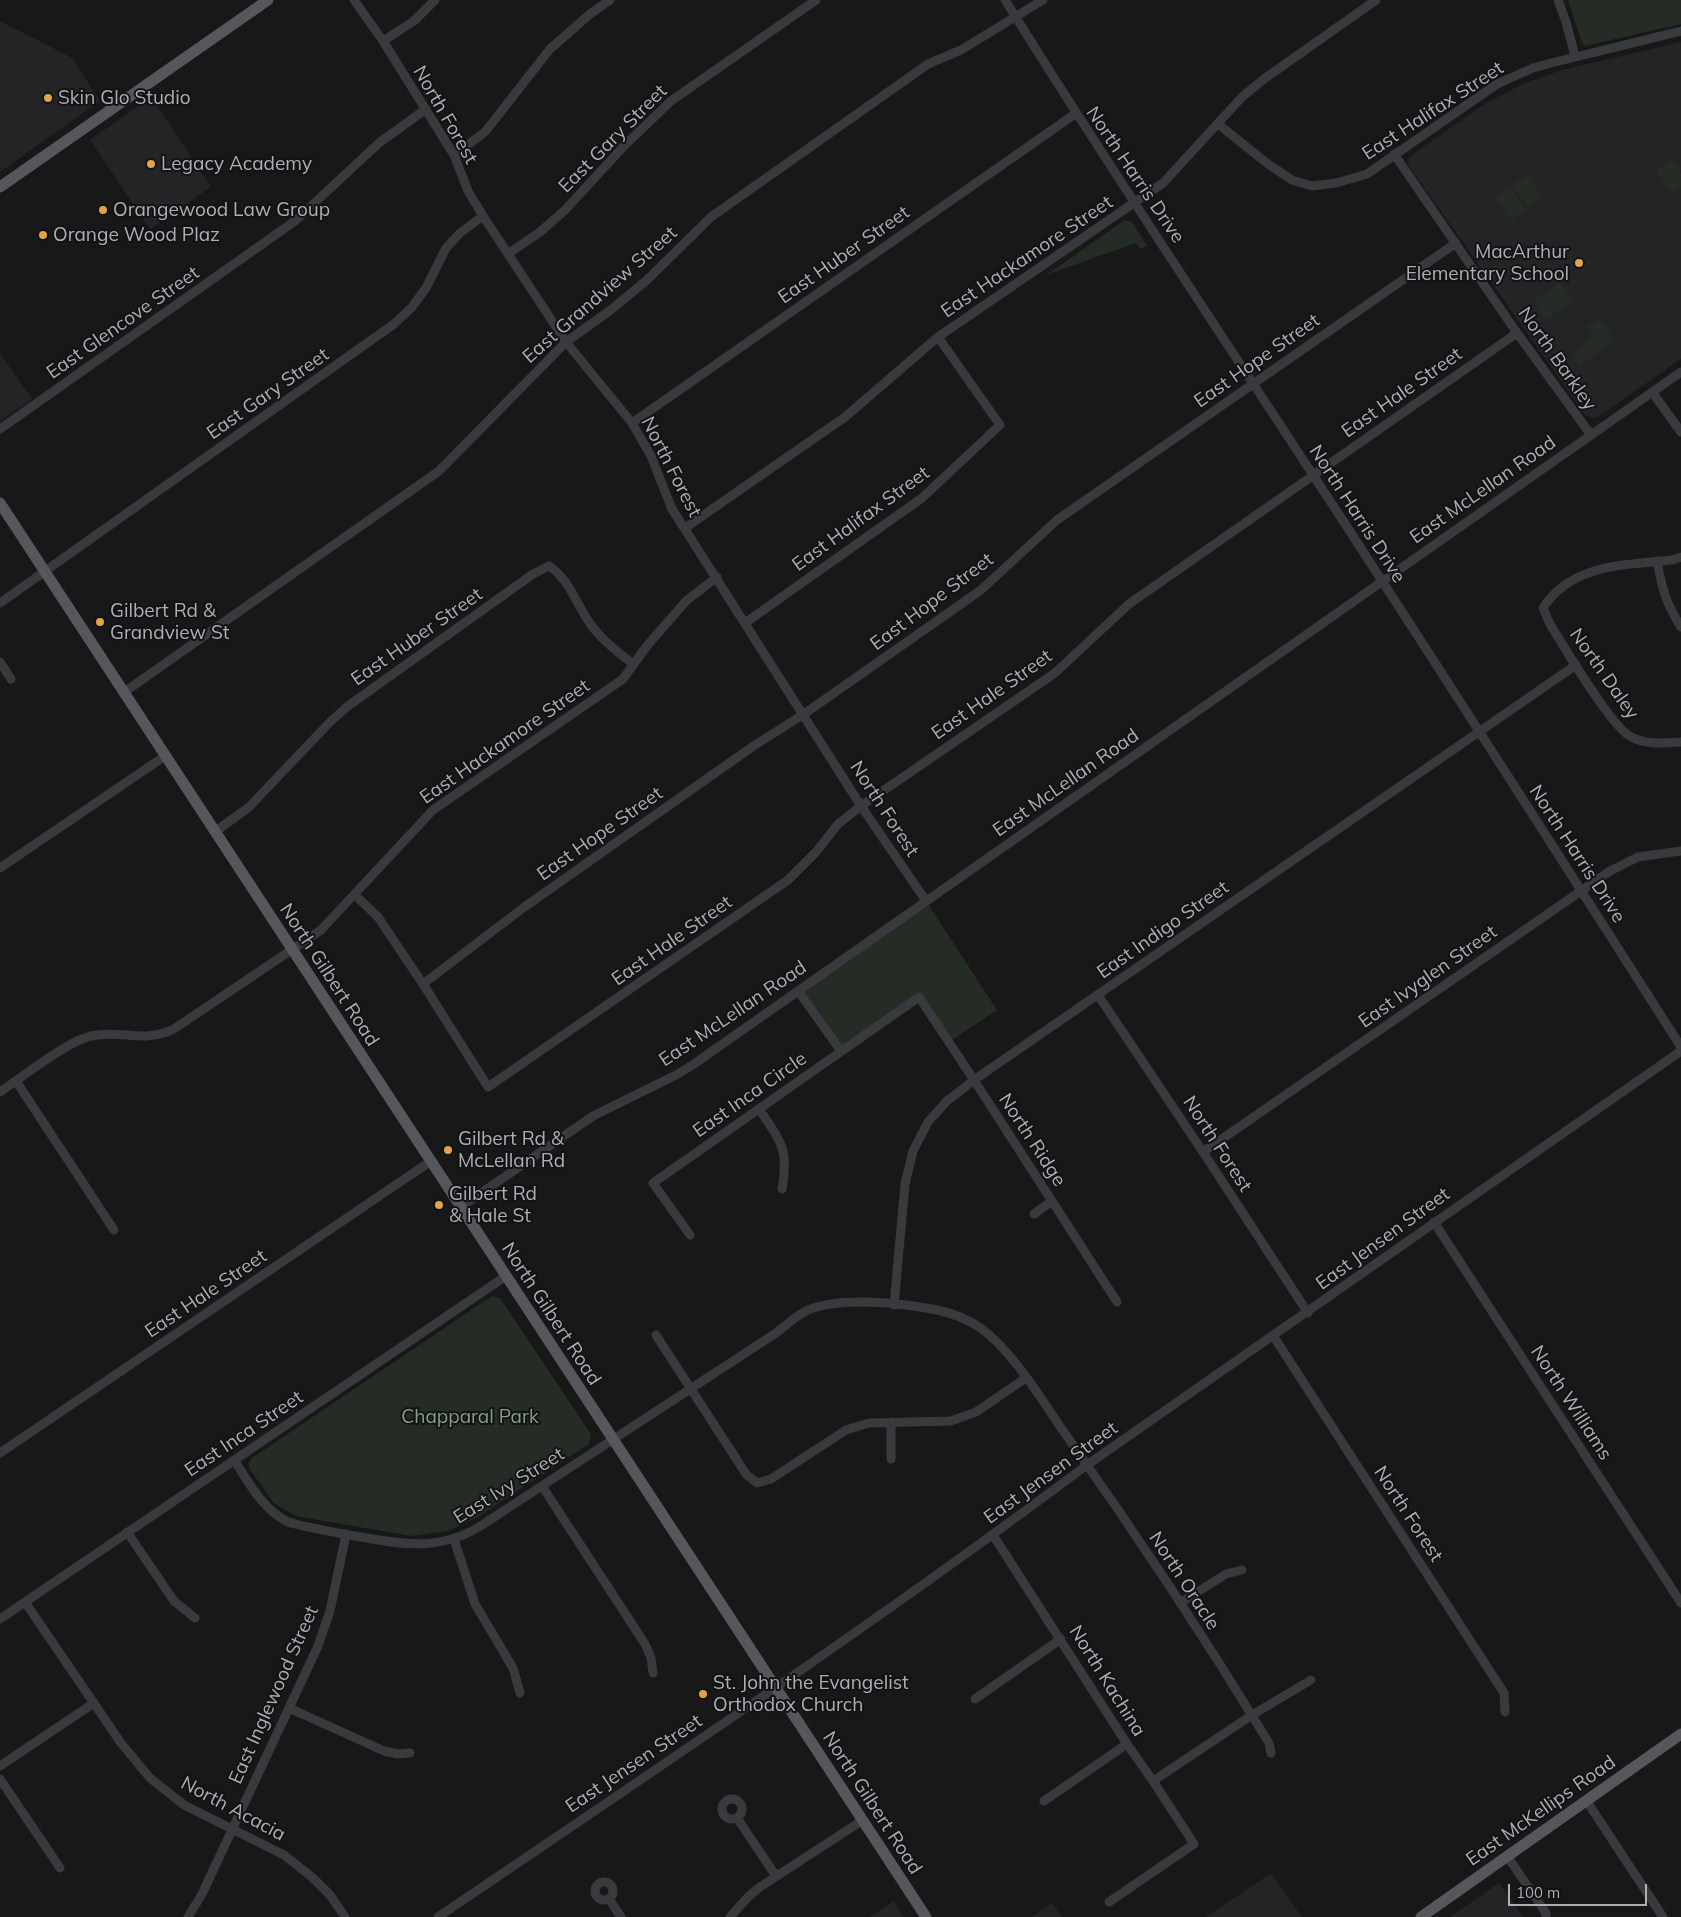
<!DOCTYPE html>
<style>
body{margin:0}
#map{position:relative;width:1681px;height:1917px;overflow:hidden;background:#181819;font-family:Mulish,sans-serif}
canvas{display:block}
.scale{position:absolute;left:1508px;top:1884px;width:139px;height:22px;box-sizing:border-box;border:2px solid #abb0b8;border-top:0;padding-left:6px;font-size:15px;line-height:18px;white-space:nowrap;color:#abb0b8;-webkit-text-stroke:4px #131314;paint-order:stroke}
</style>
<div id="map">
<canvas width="1681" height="1917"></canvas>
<div class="scale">100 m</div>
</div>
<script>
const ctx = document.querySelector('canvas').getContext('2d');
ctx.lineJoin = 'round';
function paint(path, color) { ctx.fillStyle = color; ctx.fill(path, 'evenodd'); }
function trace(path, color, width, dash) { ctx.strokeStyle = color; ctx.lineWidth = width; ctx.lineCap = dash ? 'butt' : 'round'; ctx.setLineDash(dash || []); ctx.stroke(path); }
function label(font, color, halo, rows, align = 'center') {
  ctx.font = font + ' Mulish,sans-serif'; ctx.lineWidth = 4; ctx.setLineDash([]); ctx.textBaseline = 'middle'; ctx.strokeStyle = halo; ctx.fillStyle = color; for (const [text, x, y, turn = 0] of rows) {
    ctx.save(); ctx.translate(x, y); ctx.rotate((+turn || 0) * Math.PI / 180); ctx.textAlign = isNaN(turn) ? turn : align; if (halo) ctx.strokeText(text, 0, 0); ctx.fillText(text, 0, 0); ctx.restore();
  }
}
paint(new Path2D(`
 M0,21L72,58L100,101L0,172Z
 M1681,42V359L1598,417L1592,418L1585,415L1409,166L1408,160L1410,156L1486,103L1525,83L1562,70Z
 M151,97L211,187L150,229L90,140Z
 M0,353L32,399L0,421Z
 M1271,1873L1302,1917H1206Z
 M1499,1883L1523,1917H1450Z
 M894,1901L904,1917H870Z
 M1052,1903L1062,1917H1032Z`), '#242426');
paint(new Path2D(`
 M1568,0H1681V24L1585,46L1582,43Z
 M1671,159L1681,174V187L1672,193L1656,170Z
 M1527,175L1542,198L1527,208L1512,185Z
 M1510,187L1526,210L1511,220L1495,197Z
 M1125,220L1132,222L1147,246L1140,249L1136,243L1046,275Z
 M1560,283L1573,301L1546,320L1533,301Z
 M1600,318L1615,340L1580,365L1572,353L1594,337L1587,327Z
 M926,901L997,1010L949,1042L918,998L841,1051L798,991Z
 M492,1296L500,1298L591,1434L589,1444L476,1518L448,1531L411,1536L296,1516L274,1503L249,1468V1462L252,1458Z`), '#242c25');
trace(new Path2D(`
 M354,0L383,41L454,155L468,191L483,216L566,342L632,423L651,456L672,509L861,806L926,901
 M1005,0C1105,161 1211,319 1315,478C1439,667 1560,857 1681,1047
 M1558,0L1566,22L1575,56
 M383,41L414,21L435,0
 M1218,124L1268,164L1292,180L1312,186L1336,183L1367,174L1497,84L1533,68L1555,62L1681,31
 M1394,154L1517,333L1591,435
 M454,155L485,132L550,49L590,14L610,0
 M509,253L540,232L565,210L624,146L671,101L816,0
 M1652,392L1681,432
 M632,423L1075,114
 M0,429L295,221L379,143L426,109
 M685,528L845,417L938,337L1163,183L1242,97L1264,79L1376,0
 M1681,557L1672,560C1625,565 1571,564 1543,608L1550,624C1564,647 1612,728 1631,737C1647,745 1664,743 1681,742
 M1657,561C1662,589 1666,603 1681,627
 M0,603L394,324L412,307L426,288L446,248L460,233L483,216
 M745,623L922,498L1000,425L938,337
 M0,662L11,679
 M123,693L439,471L566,342L612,309L647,280L711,217L928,64L961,50L1043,0
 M215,832L249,807L331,721L348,706L533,574L549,566C569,579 576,603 589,622C600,639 618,652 633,664
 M0,868L165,756
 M355,895L378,917L423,984L488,1087L788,880L816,852L838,824L861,806L1055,673L1129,604L1517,333
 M423,984L523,908L752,747L804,714L981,590L1057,520L1456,243
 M798,991L841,1051
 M1098,995L1203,1152L1308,1313
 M16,1081L114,1230
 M0,1092C22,1077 68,1041 91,1036C122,1029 143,1044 174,1029L321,930L433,810L623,679L646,647L686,601L717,577
 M759,1109C781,1142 789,1148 782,1189
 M1203,1152L1610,871L1638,857L1681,851
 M461,1207L593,1116L678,1074L694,1064L1681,372
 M1034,1214L1052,1201
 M1434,1222L1681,1603
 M690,1235L653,1183L919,997L974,1080L1117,1302
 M894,1305L905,1184L913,1151L928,1122L947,1101L974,1080L1576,665
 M656,1335L746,1474L757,1483L771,1479L846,1430L869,1423L951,1421L976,1412L1026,1378
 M1274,1337L1504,1693L1505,1712
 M0,1453L431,1161
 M891,1459V1422
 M234,1460C250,1484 262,1509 288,1522C308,1528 329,1531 349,1535C396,1543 435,1553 479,1527L776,1333C785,1326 796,1316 806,1311C839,1296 902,1303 937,1310C952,1313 969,1320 982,1329C1014,1353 1043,1402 1066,1435C1137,1535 1205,1638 1269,1743L1271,1753
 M542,1486L645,1644L651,1658L653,1673
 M127,1532L174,1601L195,1618
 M993,1535L1127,1744L1153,1781L1194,1844L1109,1902
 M454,1539L475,1604L513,1668L520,1693
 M25,1602L121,1743L150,1778L184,1805L284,1855L313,1878L330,1895L345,1917
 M1180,1603L1226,1574L1242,1570
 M0,1619L506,1276
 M975,1699L1061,1639
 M289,1708L384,1751L397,1754L410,1753
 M0,1766L94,1703
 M0,1779L60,1868
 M1153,1781L1252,1715L1311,1680
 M722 1809a10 10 0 1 1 20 0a10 10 0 1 1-20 0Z
 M1586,1800L1663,1917
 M1044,1801L1127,1744
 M737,1818L776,1876
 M1507,1856L1546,1913V1917
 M595 1891a9 9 0 1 1 18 0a9 9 0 1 1-18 0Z
 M609,1899L621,1917
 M188,1917L202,1894L318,1646L330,1611L346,1534
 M438,1917C656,1769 876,1623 1087,1465L1681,1051
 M730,1917L748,1897L760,1887L863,1820`), '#393a3e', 9);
trace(new Path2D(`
 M0,187L268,0
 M0,503L926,1917
 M1421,1917L1681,1734`), '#55575d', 11);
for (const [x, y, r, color] of [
 [48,98,5,"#e0a449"],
 [151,164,5,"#e0a449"],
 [103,210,5,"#e0a449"],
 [43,235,5,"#e0a449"],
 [1579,263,5,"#e0a449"],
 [100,622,5,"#e0a449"],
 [448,1150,5,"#e0a449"],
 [439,1205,5,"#e0a449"],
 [703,1694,5,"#e0a449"]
]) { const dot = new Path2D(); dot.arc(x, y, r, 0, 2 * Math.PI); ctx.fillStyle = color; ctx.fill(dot); trace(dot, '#131314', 2); }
label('19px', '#abb0b8', '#131314', [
 ["Skin Glo Studio",58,98],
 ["Legacy Academy",161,164],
 ["Orangewood Law Group",113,210],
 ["Orange Wood Plaz",53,235],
 ["MacArthur",1569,252,"right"],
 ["Elementary School",1569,274,"right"],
 ["Gilbert Rd &",110,611],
 ["Grandview St",110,633],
 ["Gilbert Rd &",458,1139],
 ["McLellan Rd",458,1161],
 ["Gilbert Rd",449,1194],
 ["& Hale St",449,1216],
 ["St. John the Evangelist",713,1683],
 ["Orthodox Church",713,1705]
], 'left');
label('19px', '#abb0b8', '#131314', [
 ["East Halifax Street",1433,111,-33],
 ["North Forest",445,115,60],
 ["East Gary Street",613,139,-45],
 ["North Harris Drive",1135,175,56],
 ["East Huber Street",844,255,-35],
 ["East Hackamore Street",1027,257,-34],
 ["East Grandview Street",600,295,-41],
 ["East Glencove Street",123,323,-35],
 ["North Barkley",1557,359,55],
 ["East Hope Street",1257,361,-35],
 ["East Hale Street",1402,393,-35],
 ["East Gary Street",268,394,-35],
 ["North Forest",671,467,63],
 ["East McLellan Road",1483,490,-35],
 ["North Harris Drive",1357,514,57],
 ["East Halifax Street",861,519,-36],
 ["East Hope Street",932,602,-37],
 ["East Huber Street",417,637,-35],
 ["North Daley",1604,674,55],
 ["East Hale Street",992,695,-35],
 ["East Hackamore Street",505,742,-35],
 ["East McLellan Road",1066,783,-35],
 ["North Forest",884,809,57],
 ["East Hope Street",600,834,-35],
 ["North Harris Drive",1577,854,57],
 ["East Indigo Street",1163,930,-35],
 ["East Hale Street",672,941,-35],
 ["North Gilbert Road",329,975,57],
 ["East Ivyglen Street",1428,977,-35],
 ["East McLellan Road",733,1014,-34],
 ["East Inca Circle",750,1095,-35],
 ["North Ridge",1032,1140,57],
 ["North Forest",1217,1144,57],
 ["East Jensen Street",1383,1239,-36],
 ["East Hale Street",206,1294,-34],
 ["North Gilbert Road",551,1314,57],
 ["North Williams",1571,1403,57],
 ["East Inca Street",244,1434,-34],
 ["East Jensen Street",1051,1473,-36],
 ["East Ivy Street",509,1486,-32],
 ["North Forest",1408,1514,57],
 ["North Oracle",1184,1581,57],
 ["North Kachina",1107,1681,58],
 ["East Inglewood Street",274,1695,-66],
 ["East Jensen Street",634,1764,-34],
 ["North Gilbert Road",872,1803,57],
 ["North Acacia",233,1809,28],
 ["East McKellips Road",1541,1811,-35]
]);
label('19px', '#84a184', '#131314', [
 ["Chapparal Park",470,1417]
]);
</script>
